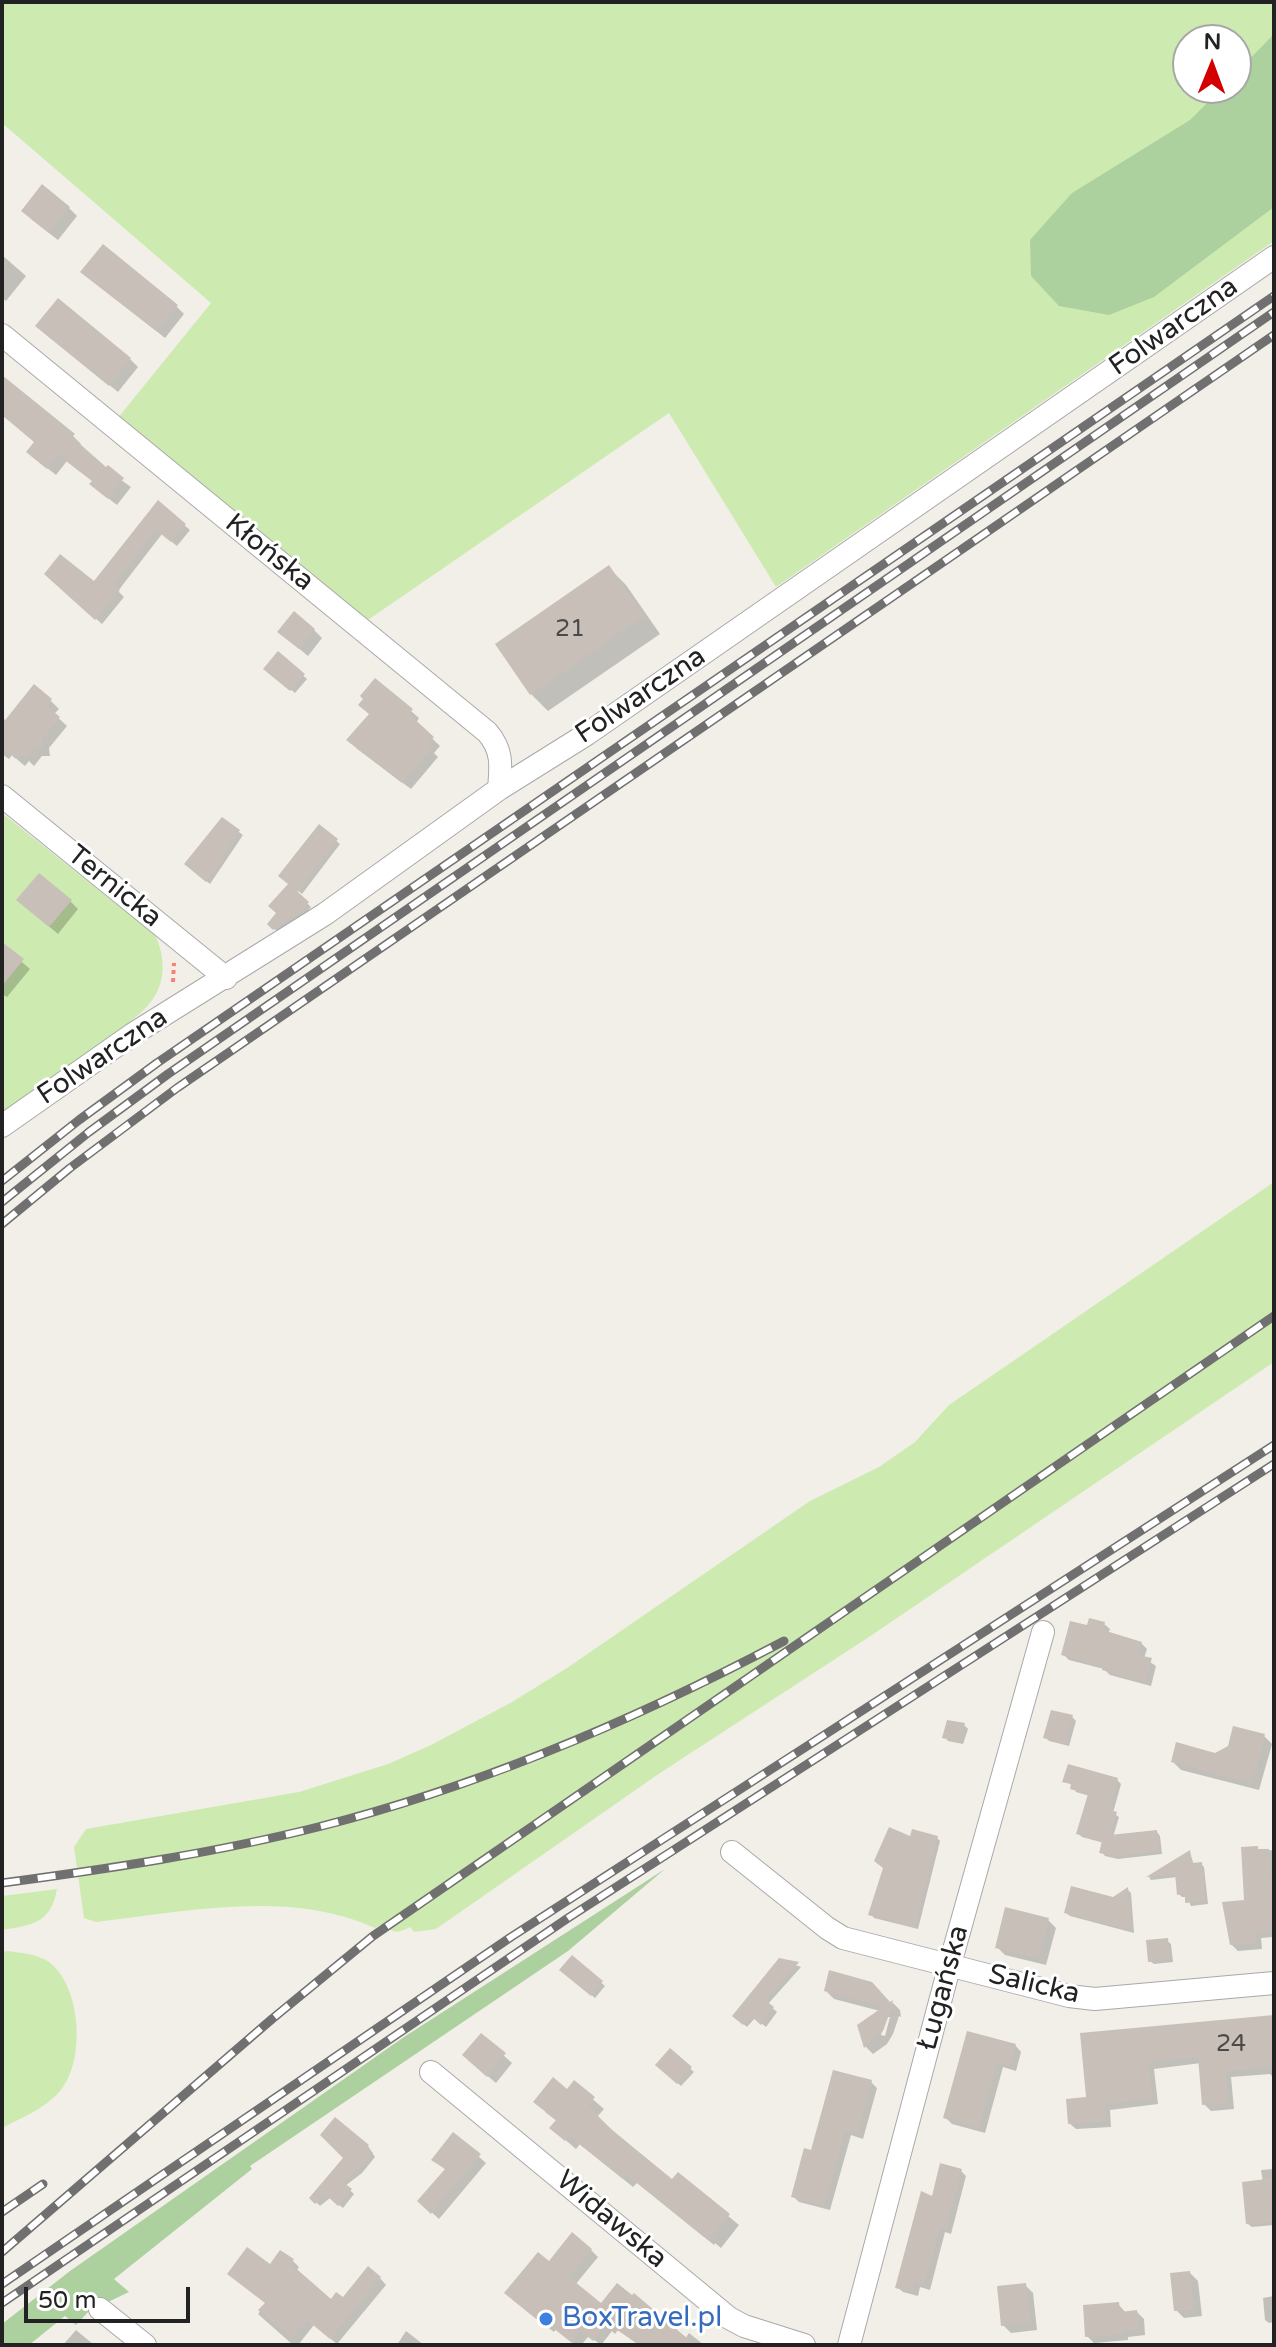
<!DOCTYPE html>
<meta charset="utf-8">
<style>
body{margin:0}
#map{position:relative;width:1276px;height:2347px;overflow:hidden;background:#f2efe9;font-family:"Varela Round",sans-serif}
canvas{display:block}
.frame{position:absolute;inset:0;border:4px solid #222;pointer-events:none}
.north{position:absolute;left:1172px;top:24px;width:80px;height:80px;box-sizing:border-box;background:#fff;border:2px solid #a7a7a7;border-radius:50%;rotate:1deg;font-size:22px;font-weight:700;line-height:32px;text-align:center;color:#222}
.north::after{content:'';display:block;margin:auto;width:28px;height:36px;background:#d40000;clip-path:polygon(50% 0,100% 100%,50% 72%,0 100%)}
.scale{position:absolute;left:24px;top:2287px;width:166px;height:36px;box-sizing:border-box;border:4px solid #222;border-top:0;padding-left:10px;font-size:24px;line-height:28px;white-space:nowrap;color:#222;-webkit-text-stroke:6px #fff;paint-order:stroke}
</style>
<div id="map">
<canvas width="1276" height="2347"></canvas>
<div class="frame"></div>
<div class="north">N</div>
<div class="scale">50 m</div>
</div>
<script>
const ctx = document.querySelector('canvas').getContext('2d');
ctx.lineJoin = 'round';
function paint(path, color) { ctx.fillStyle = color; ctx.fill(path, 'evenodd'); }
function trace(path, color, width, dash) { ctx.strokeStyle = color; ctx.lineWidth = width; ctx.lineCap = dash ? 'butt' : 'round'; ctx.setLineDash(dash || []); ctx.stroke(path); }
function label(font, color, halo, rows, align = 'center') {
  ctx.font = font + ' "Varela Round",sans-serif'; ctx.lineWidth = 6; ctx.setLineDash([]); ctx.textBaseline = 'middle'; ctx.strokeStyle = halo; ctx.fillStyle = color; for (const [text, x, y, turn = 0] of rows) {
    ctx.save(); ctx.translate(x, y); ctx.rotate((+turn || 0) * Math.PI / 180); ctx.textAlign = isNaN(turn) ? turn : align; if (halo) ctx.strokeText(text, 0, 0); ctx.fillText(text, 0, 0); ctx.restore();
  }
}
paint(new Path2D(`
 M2,2H1274V241L776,587L669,413L365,622L117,419L211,303L2,123ZM1188,40H1236V88H1188Z
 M2,813L155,935C164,953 166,976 156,994C149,1007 137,1016 126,1025C88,1059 44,1087 2,1116Z
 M1274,1182V1362L869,1637L660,1773L436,1929L414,1932L410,1927C392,1937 392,1928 380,1925L375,1928C288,1889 186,1912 96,1922L84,1918L74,1847L86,1829L299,1792L388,1764L431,1745L512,1702L567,1668L810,1501L879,1467L915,1442L949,1405Z
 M57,1889C51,1923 33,1925 2,1930V1896Z
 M8,1951C22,1953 37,1954 49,1962C81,1986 85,2057 63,2087C49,2107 23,2117 2,2128V1952Z`), '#cdebb0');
paint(new Path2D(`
 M1274,34V207L1154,297L1109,315L1059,306L1031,276L1030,240L1072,193L1190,120L1222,88H1236V73Z
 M665,1869L568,1951L250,2166L252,2169L114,2279L129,2292L89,2311L76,2325L65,2316L29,2345H2V2324L70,2271L404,2037Z`), '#add19e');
paint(new Path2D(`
 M69,208L77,216L58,240L31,219Z
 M2,255L26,276L6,301L2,298Z
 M91,279L176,306L184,314L165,338Z
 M46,334L130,359L138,367L118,392Z
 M2,377L73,436L81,444L79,446L106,469L131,487L117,505L100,492L94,482L67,461L56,475L37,460L36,443L2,415Z
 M158,503L190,530L177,546L162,534L118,591L124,597L102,624L52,580L94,584Z
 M609,568L626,585L660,634L548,711L531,694Z
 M314,630L322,638L308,656L279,632Z
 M278,654L307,679L295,693L266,669Z
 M51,701L59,709L54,714L67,726L49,748L50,756H42L34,766L29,761L25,766L12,755L9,759L2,754V718L7,721Z
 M411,711L419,718L416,723L440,746L434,753L438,757L411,789L356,748L371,714Z
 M222,820L243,835L210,884L190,868Z
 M319,827L340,844L302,894L295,888L293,890L311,907L304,916L278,932L269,924L278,913Z
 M70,901L78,909L58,934L27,908Z
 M2,945L30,969L7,997L2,994Z
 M1104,1624L1110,1629L1108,1634L1141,1643L1147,1649L1144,1658L1156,1666L1151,1686L1110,1675L1104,1669L1069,1660L1063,1654L1088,1628Z
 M1072,1717L1076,1721L1069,1746L1049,1741L1045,1737Z
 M964,1725L968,1729L963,1744L948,1741L945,1737Z
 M1264,1736L1272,1744L1259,1790L1181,1770L1173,1762L1216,1755Z
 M1117,1780L1121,1784L1113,1813L1119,1817L1113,1837L1157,1832L1160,1836L1162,1854L1118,1859L1105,1856L1102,1852L1104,1843L1082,1837L1078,1833L1090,1796L1076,1792L1073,1786L1065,1781Z
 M937,1838L940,1841L918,1929L874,1918L871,1914L912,1839Z
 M1257,1848L1261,1851L1274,1850V1937L1261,1938L1262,1949L1238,1951L1231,1944L1246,1902Z
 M1190,1853L1194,1865L1201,1864L1204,1867L1208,1904L1191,1906L1187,1897H1182L1179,1894L1177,1877L1151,1880L1149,1877Z
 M1128,1890L1131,1893L1134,1933L1070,1916L1066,1913L1113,1899Z
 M1048,1920L1056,1928L1046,1965L1005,1955L997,1947Z
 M1167,1941L1171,1944L1173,1962L1154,1964L1150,1961Z
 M572,1957L605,1986L595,1998L565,1973Z
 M780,1960L801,1967L768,2004L777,2012L766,2027L755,2018L747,2027L734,2016Z
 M826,1991L890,2004L893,2003L900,2010L901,2017L899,2016L893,2034L887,2044L873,2054L866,2047L859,2025L880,2011L834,1999ZM886,2017H890L885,2036L881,2035Z
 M1274,2018V2078L1270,2074L1231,2077L1234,2109L1211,2111L1204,2104L1201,2063L1154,2069L1158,2104L1110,2110L1111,2127L1076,2129L1069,2123L1088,2099L1082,2035Z
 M969,2034L1015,2045L1021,2052L1016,2071L1003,2067L985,2133L952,2124L945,2117Z
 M481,2035L512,2063L496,2083L472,2063Z
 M670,2051L694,2072L681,2086L657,2065Z
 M871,2082L877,2088L863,2139L851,2135L830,2210L799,2202L793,2196L813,2152Z
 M574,2083L604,2109L597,2117L673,2182L678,2175L739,2225L721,2248L715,2243L714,2245L637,2183L633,2187L580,2144L576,2149L562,2137L557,2121L545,2112Z
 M336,2120L368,2146L375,2157L362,2173L345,2186L354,2194L343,2208L330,2198L320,2206L312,2198L346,2158Z
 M454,2135L486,2163L439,2219L427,2208L447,2171L434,2159Z
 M1274,2169V2225L1252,2227L1248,2224L1263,2182L1261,2170Z
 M961,2171L966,2176L951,2234L945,2232L930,2290L920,2287L918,2296L903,2292L897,2287L933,2198Z
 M591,2250L598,2257L575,2285L601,2306L685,2339L689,2333L704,2345H640L618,2330L615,2334L612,2331L601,2345L589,2336L581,2345H576L556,2329L554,2332L513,2300L549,2263Z
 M293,2261L299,2267L296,2272L331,2301L343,2300L380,2278L386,2285L337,2344L314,2325L298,2345H293L258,2314L267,2303L270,2267Z
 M1190,2273L1198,2281L1202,2316L1184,2318L1176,2310Z
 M1025,2285L1033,2293L1037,2330L1011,2333L1003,2325Z
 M1274,2296V2322L1269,2323L1265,2320L1263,2298Z
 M1118,2304L1126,2313L1137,2312L1144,2319L1145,2335L1128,2337V2340L1094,2343L1087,2336Z
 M76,2330L94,2345H63Z
 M406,2331L424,2345H397Z`), '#0003');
paint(new Path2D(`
 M42,184L70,207L49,233L21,211Z
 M103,244L178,305L156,331L80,272Z
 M58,298L131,358L109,386L35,326Z
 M2,375L75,434L72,437L106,467L108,465L124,478L108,499L89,484L92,481L58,455L47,469L26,452L34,442L2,415Z
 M158,500L186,524L171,542L156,530L113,585L120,590L95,620L44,574L60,554L94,581Z
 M609,565L644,616L530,695L495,644Z
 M294,611L315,629L299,649L277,632Z
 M278,651L305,674L290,691L263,669Z
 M375,678L413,709L409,714L434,737L428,744L432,748L402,783L346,740L369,714L358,705L363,699L360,696Z
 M34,684L52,699L47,706L60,717L42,739L43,748L34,749L25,759L20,755L16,759L2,747V724Z
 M222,817L240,830L220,858L223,860L206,882L184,864Z
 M319,824L338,839L298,892L290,885L309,902L300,913L273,930L267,924L276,913L268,906L288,884L278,876Z
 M39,873L72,900L49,927L16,900Z
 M2,942L24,959L2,986Z
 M1089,1618L1105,1622L1103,1630L1142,1642L1138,1655L1152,1658L1145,1682L1102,1670L1103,1666L1061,1655L1070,1621L1087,1625Z
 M1051,1710L1073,1715L1066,1744L1043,1738Z
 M947,1720L965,1723L960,1742L942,1738Z
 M1233,1726L1265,1734L1252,1783L1171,1762L1176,1742L1215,1753L1228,1746Z
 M1068,1764L1118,1778L1110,1810L1117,1812L1110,1835L1157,1830L1159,1851L1114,1856L1099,1853L1102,1841L1076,1834L1088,1794L1070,1789L1071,1784L1062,1782Z
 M889,1827L910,1836L912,1829L938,1836L915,1927L868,1915L883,1868L874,1861Z
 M1258,1846V1849H1269L1272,1889H1274V1931L1255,1933L1256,1943L1230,1945L1222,1902L1244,1900L1241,1847Z
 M1190,1850L1192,1863L1202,1862L1205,1901L1185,1903V1894L1177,1895L1175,1874L1146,1877Z
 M1071,1886L1113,1897L1128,1887L1132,1931L1064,1913Z
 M1005,1907L1049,1918L1038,1958L995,1948Z
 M1168,1938L1170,1959L1148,1962L1146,1940Z
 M572,1955L603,1981L591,1996L559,1970Z
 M779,1958L799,1962L765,2000L774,2007L761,2025L751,2016L743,2025L732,2016Z
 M829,1970L872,1982L890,2002L893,2000L892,2004L897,2011L891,2009L883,2031L864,2048L857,2025L883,2007L824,1991Z
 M1274,2015V2067L1225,2071L1228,2103L1202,2105L1198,2057L1153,2061L1148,2063L1152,2099L1105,2104L1106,2121L1068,2124L1066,2099L1086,2097L1080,2033Z
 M967,2031L1016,2044L1010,2066L997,2062L979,2128L943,2118Z
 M481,2033L506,2053L487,2077L462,2055Z
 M670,2048L692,2067L677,2084L655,2065Z
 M833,2070L872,2080L858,2134L845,2131L824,2206L791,2197L804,2148L811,2150Z
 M553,2077L567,2089L574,2080L595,2097L588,2106L612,2130L672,2179L678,2172L730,2214L710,2240L705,2235L704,2237L626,2174L623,2179L569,2136L565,2141L549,2128L556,2120L533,2102Z
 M335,2117L369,2145L367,2147L373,2153L359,2169L343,2182L352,2189L338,2206L326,2195L315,2204L309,2198L343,2158L320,2135Z
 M453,2132L481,2154L431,2214L417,2201L445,2169L431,2160Z
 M940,2163L962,2169L946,2230L940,2228L924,2285L915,2283L912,2292L895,2288L921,2191L932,2196Z
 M1274,2178V2222L1246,2224L1242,2182Z
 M572,2232L592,2249L569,2277L601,2303L617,2283L632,2295L634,2293L695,2345H639L610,2325L608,2328L605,2326L593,2341L581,2331L572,2343L548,2324L546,2327L504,2293L538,2252L549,2261Z
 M247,2247L270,2264L280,2250L294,2259L291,2264L331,2299L336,2292L343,2297L368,2266L381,2277L330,2339L307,2320L292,2338L258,2310L265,2303L227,2274Z
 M1190,2271L1194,2309L1174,2311L1170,2273Z
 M1026,2283L1030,2323L1001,2326L997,2286Z
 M1119,2302L1120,2312L1137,2310L1139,2329L1122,2330V2334L1085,2337L1083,2305Z`), '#c7bfb8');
const street = new Path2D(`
 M2,335L487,732C503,750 501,766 499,789
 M2,796L226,978
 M2,1126L133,1034L325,914L499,789L587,734L1274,257
 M732,1852L827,1928L843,1938L1069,1996L1095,1999L1274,1983
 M431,2072L729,2318L744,2326L804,2345
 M100,2309L145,2345
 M849,2345L950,1964L1043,1632`);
trace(street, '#a9a9a9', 24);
trace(new Path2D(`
 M173,982L174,963`), '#fa8072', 4, [4, 4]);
trace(street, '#fff', 22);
const rail = new Path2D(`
 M2,1181L79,1120L157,1063L1274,296
 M2,1202L89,1132L168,1074L1274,312
 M2,1224L70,1168L177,1088L1274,335
 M2,1883C108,1869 214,1853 318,1827C481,1786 635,1720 784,1641
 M2,2212L43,2184
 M2,2252L272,2019L373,1936L1274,1316
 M2,2284L511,1937L1274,1445
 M2,2303L568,1918L1274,1464`);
trace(rail, '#707070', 9);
trace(rail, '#fff', 6, [18]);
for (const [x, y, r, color] of [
 [546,2319,8,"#3f7fe0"]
]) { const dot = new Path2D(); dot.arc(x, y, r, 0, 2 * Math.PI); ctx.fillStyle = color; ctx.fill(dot); trace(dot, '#fff', 3); }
label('24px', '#4b4948', null, [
 ["21",570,630],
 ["24",1231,2045]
]);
label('28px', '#222', '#fff', [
 ["Folwarczna",1174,327,-35],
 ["Kłońska",269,553,39],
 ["Folwarczna",641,696,-34],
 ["Ternicka",114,887,39],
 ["Folwarczna",103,1057,-34],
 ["Salicka",1034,1985,13],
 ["Ługańska",944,1988,-75],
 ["Widawska",611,2220,40]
]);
label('28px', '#366cbe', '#fff', [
 ["BoxTravel.pl",562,2319]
], 'left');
</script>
